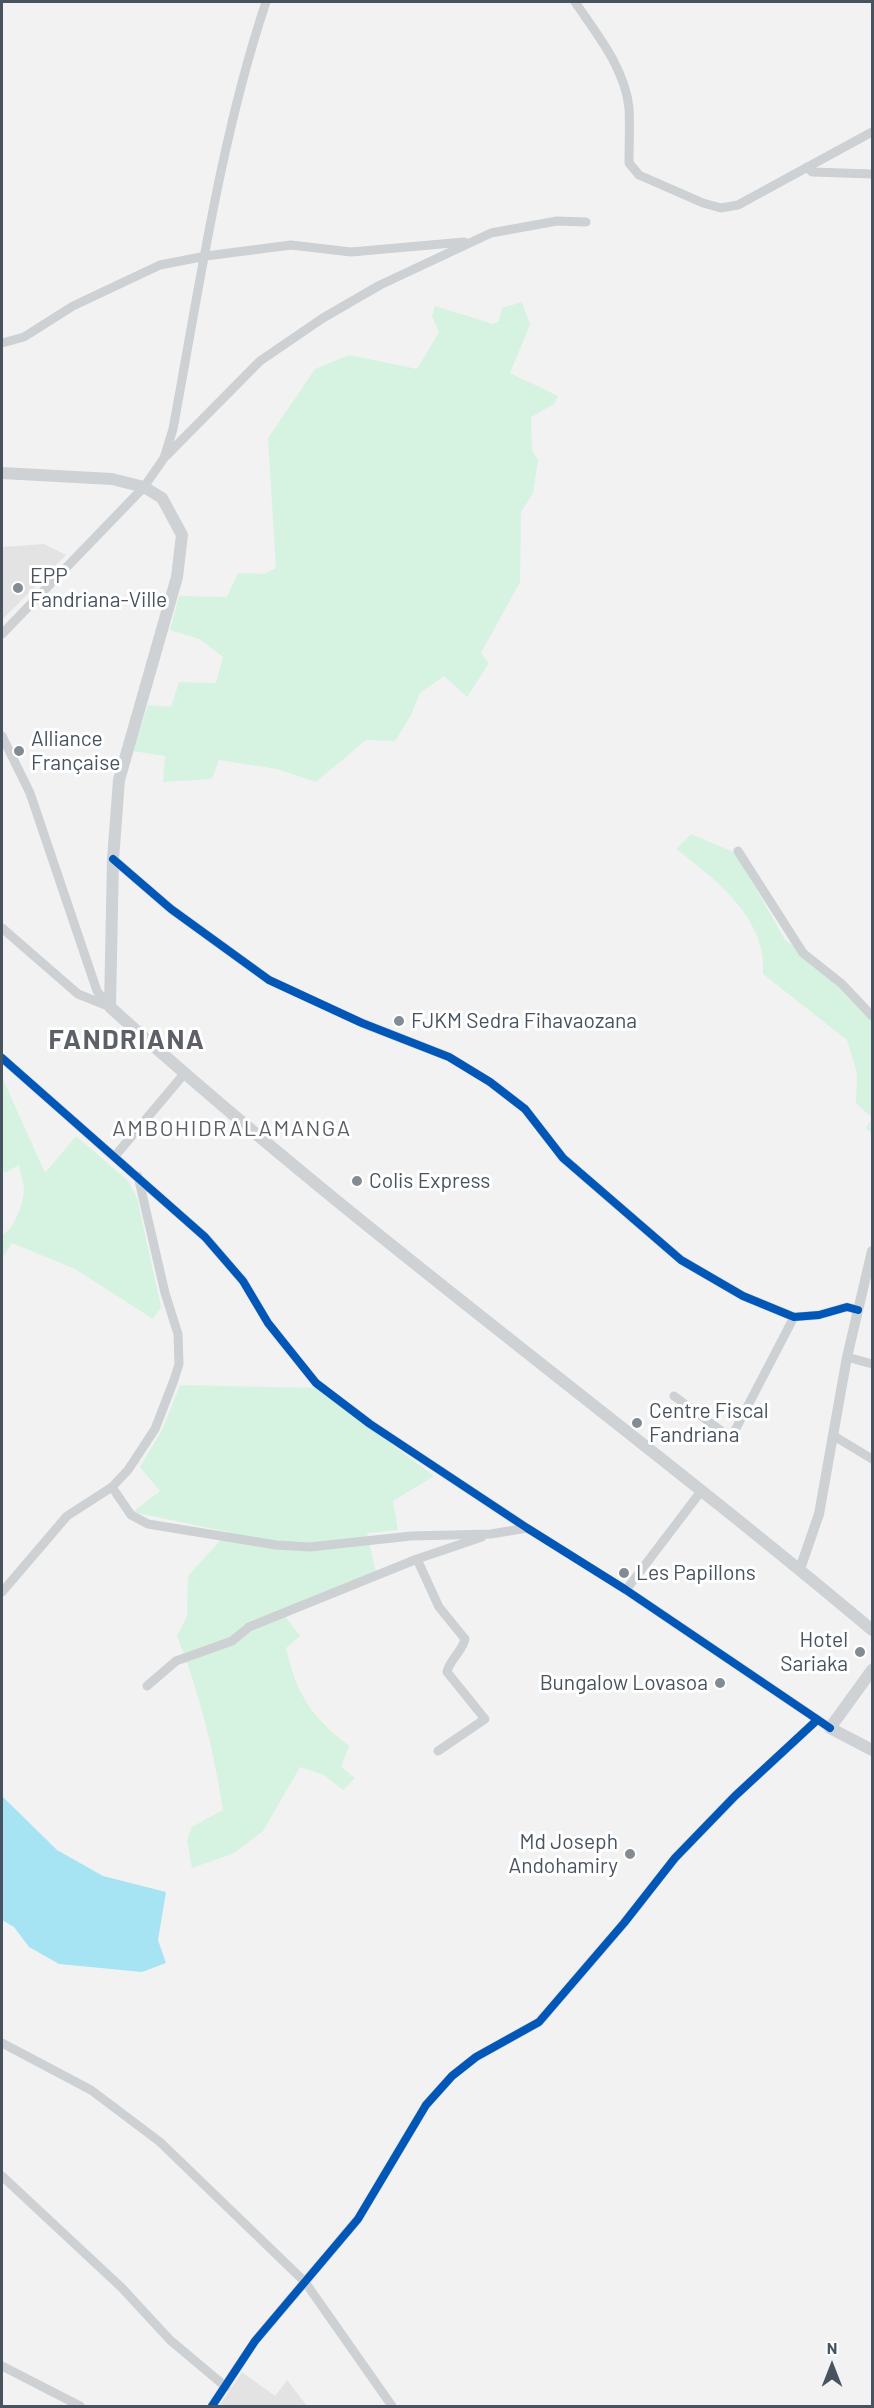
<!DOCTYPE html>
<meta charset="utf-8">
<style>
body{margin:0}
#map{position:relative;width:874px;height:2408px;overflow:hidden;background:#f2f2f2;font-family:Barlow,sans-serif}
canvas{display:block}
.frame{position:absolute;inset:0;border:3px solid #475460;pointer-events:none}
.north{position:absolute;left:802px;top:2336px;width:60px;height:60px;-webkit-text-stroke:4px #fff;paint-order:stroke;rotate:0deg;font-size:16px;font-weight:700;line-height:24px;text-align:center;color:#475460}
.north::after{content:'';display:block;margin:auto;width:21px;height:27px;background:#475460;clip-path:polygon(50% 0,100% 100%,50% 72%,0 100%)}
</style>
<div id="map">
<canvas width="874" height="2408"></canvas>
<div class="frame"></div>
<div class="north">N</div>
</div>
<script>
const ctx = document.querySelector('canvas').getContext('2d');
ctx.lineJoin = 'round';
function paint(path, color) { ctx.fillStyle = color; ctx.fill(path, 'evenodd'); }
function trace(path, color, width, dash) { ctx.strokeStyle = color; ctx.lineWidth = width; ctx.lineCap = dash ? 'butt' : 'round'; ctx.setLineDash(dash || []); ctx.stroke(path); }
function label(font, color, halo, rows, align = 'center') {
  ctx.font = font + ' Barlow,sans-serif'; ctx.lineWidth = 6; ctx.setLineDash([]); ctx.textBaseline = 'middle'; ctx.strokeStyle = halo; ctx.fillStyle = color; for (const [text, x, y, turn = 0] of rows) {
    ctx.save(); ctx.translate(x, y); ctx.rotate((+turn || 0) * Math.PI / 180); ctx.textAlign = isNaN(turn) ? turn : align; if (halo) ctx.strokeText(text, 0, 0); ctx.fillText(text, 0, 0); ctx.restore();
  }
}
paint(new Path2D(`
 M44,544L66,555L2,620V547Z
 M242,2372L275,2396L287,2380L307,2406H219Z`), '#e4e3e4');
paint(new Path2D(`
 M522,302L530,325L510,373L558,396L554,404L531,417L532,450L538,460L533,493L521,512L520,582L481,653L489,663L467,697L444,676L420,693L411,715L395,741L366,740L316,782L277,769L219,760L212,779L163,782L165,756L133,751L148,705L171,707L179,682L216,683L223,657L199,639L170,630L179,596L227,597L238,573L265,574L276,568L268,438L315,369L349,355L417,369L439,332L432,316L435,306L493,324L499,321L502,308Z
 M691,834L736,853L785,940L831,973L872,1012V1134L866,1128L872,1118L856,1103L857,1073L847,1040L763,974C768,920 715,878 676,849Z
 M2,1077L45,1173L76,1136L128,1181L137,1198L161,1307L153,1319L75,1269L12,1243L2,1259V1235C14,1230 24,1202 24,1189C24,1182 20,1172 19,1165L5,1173L2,1167Z
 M180,1385L316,1388L434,1476L393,1501L398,1530L367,1533L376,1573L281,1611L300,1636L286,1648C297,1696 311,1716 349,1746L341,1767L355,1778L343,1790L324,1775L300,1767L263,1831L234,1853L192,1868L187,1840L192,1827L223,1810C214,1751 199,1691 177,1636L187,1616L188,1576L228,1532L133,1512L160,1491L140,1467L163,1428Z`), '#d5f3e0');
paint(new Path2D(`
 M2,1796L57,1850L103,1876L166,1892L158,1940L166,1963L142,1972L59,1964L29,1947L14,1927L2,1920Z`), '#a6e4f3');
trace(new Path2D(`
 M575,2C596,33 625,68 629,108C630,126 629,145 629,163L639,175L703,203L721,208L738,205L872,132
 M807,167L812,172L872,174
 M2,343L24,337L73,306L160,265L206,256L291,245L351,252L464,242
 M166,456L260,361L323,318L380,285L491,233L557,221L586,222
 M2,634L144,487L164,458L173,429C199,289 221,136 266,2
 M2,736L30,793L97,991L110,1007
 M738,851L803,953L842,984L872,1016
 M113,859L171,909L269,980L362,1023L449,1057L490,1082L525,1109L563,1158L681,1260L743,1296L794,1317L819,1315L847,1307L858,1310
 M2,928L78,994L108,1006
 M2,1058L205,1237L243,1281L268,1323L316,1383L370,1424L527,1528L626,1590L830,1728
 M115,1156L184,1074
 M847,1357L872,1364
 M674,1396L731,1438L794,1317
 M834,1436L872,1459
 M112,1487L131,1515L148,1524L276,1545L310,1547L411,1536L491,1534L527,1528
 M417,1559L439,1607L465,1639C462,1652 450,1659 447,1672L485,1719L438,1751
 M626,1590L702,1490
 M2,1592L67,1516L112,1487L128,1470L155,1429L174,1380L179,1364L178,1334L165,1293L138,1176
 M147,1686L176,1661L232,1641L249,1627L417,1559L482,1537
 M2,2043L91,2090L160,2142L305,2282L392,2406
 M2,2176L122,2288L170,2340L226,2387
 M2,2366L80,2406
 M212,2406L255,2341L358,2219L426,2105L452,2076L476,2057L539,2022L624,1923L675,1858L735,1796L816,1721`), '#cdd1d3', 9);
trace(new Path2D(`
 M800,1569L819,1514L847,1357L872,1251`), '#cdd1d3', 10);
trace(new Path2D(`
 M2,473L112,479L144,487L162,498L182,535L177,577L119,780L113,859L110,1007C353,1227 621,1419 872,1630
 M872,1670L830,1728L872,1750`), '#ced2d5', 12);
trace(new Path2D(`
 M113,859L171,909L269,980L362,1023L449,1057L490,1082L525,1109L563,1158L681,1260L743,1296L794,1317L819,1315L847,1307L858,1310
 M2,1058L205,1237L243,1281L268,1323L316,1383L370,1424L527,1528L626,1590L830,1728
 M212,2406L255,2341L358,2219L426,2105L452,2076L476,2057L539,2022L624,1923L675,1858L735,1796L816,1721`), '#0057b8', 8);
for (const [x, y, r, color] of [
 [18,588,6,"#838b93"],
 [19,751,6,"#838b93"],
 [399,1021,6,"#838b93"],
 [357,1181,6,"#838b93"],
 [637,1423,6,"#838b93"],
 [624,1573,6,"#838b93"],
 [860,1652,6,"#838b93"],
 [720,1683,6,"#838b93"],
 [630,1854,6,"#838b93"]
]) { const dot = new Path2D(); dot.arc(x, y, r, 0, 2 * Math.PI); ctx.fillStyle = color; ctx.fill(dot); trace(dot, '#fff', 2); }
label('21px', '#475460', '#fff', [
 ["EPP",30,576],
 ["Fandriana-Ville",30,600],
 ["Alliance",31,739],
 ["Française",31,763],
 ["FJKM Sedra Fihavaozana",411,1021],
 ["Colis Express",369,1181],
 ["Centre Fiscal",649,1411],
 ["Fandriana",649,1435],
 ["Les Papillons",636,1573],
 ["Hotel",848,1640,"right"],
 ["Sariaka",848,1664,"right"],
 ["Bungalow Lovasoa",708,1683,"right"],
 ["Md Joseph",618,1842,"right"],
 ["Andohamiry",618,1866,"right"]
], 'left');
ctx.letterSpacing = '1.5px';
label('22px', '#5d6167', '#fff', [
 ["AMBOHIDRALAMANGA",232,1129]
]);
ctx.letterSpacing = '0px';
ctx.letterSpacing = '1.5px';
label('bold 27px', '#5d6167', '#fff', [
 ["FANDRIANA",127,1040]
]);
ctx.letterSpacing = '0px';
</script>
